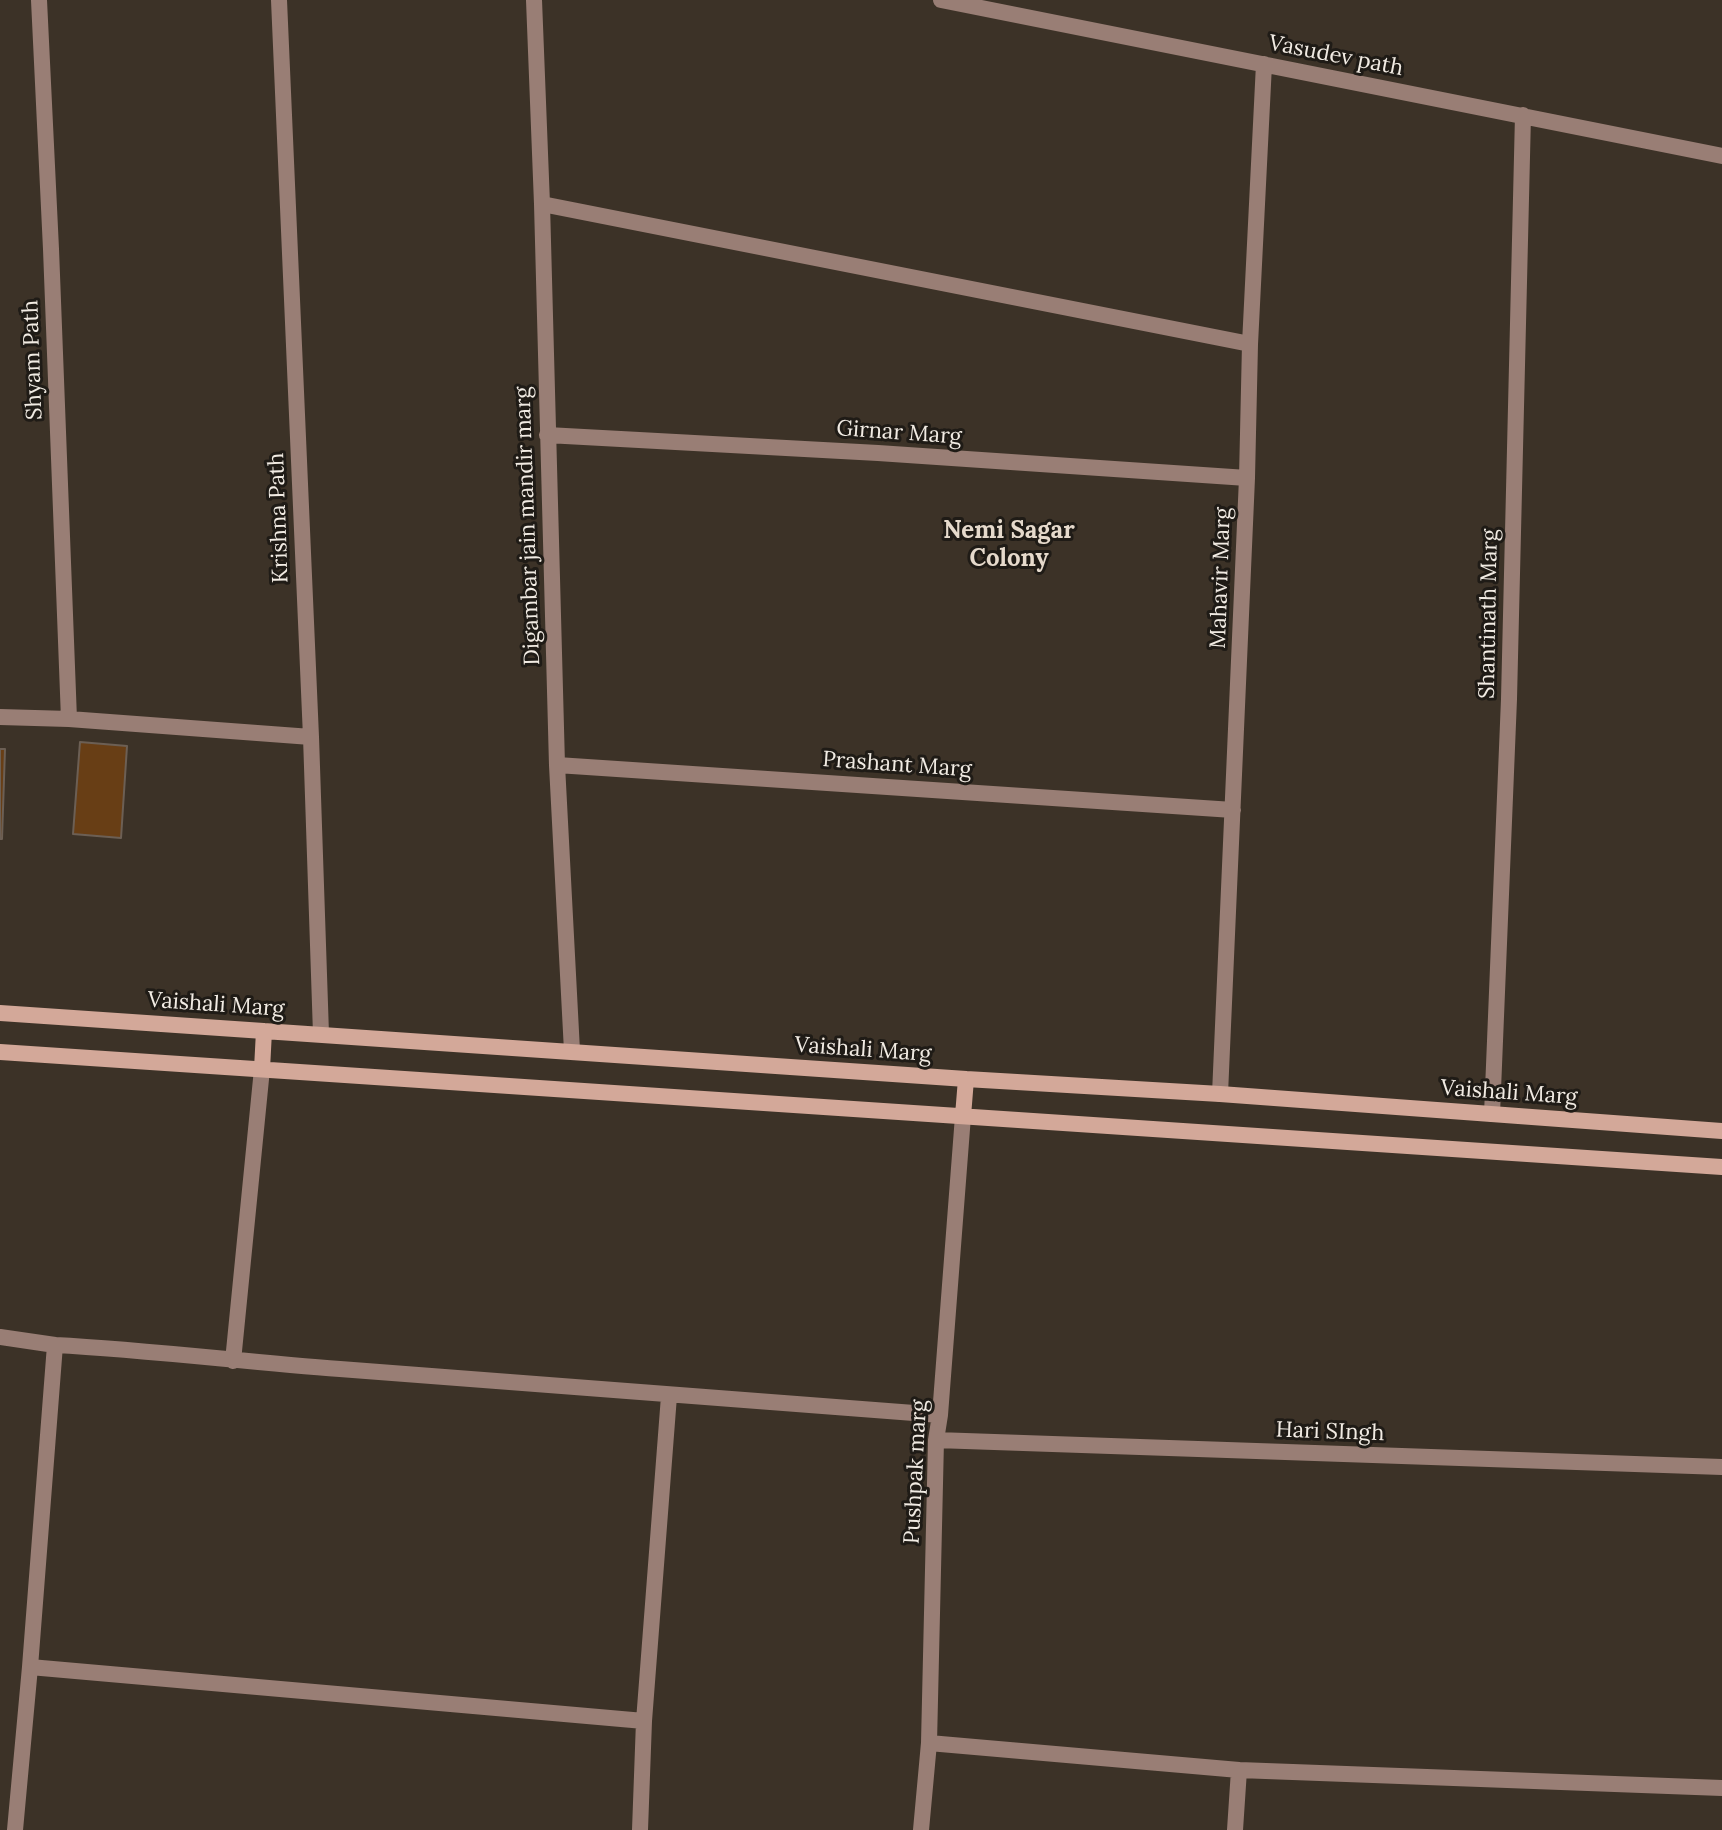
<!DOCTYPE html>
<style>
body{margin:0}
canvas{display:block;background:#3c3227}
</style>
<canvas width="1722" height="1830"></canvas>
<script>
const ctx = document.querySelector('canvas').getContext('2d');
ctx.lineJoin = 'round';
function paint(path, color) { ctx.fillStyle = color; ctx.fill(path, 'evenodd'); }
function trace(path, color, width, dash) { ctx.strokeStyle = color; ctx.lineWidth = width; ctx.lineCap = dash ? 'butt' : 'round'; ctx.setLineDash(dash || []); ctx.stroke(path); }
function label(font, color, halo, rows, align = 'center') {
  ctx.font = font + ' Lora,serif'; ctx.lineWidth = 6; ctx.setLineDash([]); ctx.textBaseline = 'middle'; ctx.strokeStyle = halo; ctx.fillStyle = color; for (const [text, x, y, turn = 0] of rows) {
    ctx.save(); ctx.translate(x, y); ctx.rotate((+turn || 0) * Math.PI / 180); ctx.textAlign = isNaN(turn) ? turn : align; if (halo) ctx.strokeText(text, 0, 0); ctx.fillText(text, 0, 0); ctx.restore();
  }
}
const building = new Path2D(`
 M80,742L127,746L121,838L73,834Z
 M0,749H5L2,839H0Z`);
paint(building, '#683e15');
trace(building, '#6c5f54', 2);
trace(new Path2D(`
 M39,0L51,249L69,719
 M279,0L311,737L321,1034
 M534,0L542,204L557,765L572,1051
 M941,0L1722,156
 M542,204L1250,344
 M547,435L878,453L1247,478
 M0,717L69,719L311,737
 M557,765L1233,810
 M1220,1094L1247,478L1250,344L1264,64
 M1492,1114L1509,699L1523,115
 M0,1337L55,1345
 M233,1361L262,1069
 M936,1440L1722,1467
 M30,1667L644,1721
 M929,1743L1239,1770
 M15,1830L30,1667L55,1345C150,1350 245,1362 340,1369C540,1386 740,1401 940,1415
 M640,1830L644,1721L669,1396
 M921,1830L929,1743L936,1440L940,1415L963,1116
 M1235,1830L1239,1770L1722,1788`), '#997e75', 16);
trace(new Path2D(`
 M0,1013L966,1079L1220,1094L1722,1131
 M0,1052L1722,1167
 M262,1069L264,1031
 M963,1116L966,1079`), '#d3a899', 16);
label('22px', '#f1ebe3', '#1f1b16', [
 ["Vasudev path",1336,56,11],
 ["Shyam Path",33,360,-92],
 ["Girnar Marg",899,433,4],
 ["Krishna Path",279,518,-92],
 ["Digambar jain mandir marg",528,526,-92],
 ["Mahavir Marg",1221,578,-88],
 ["Shantinath Marg",1489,614,-89],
 ["Prashant Marg",897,765,4],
 ["Vaishali Marg",216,1005,4],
 ["Vaishali Marg",863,1050,4],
 ["Vaishali Marg",1509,1093,4],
 ["Hari SIngh",1330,1432,2],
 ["Pushpak marg",916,1472,-87]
]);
label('bold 24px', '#e6dacc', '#1f1b16', [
 ["Nemi Sagar",1009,531],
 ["Colony",1009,559]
]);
</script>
